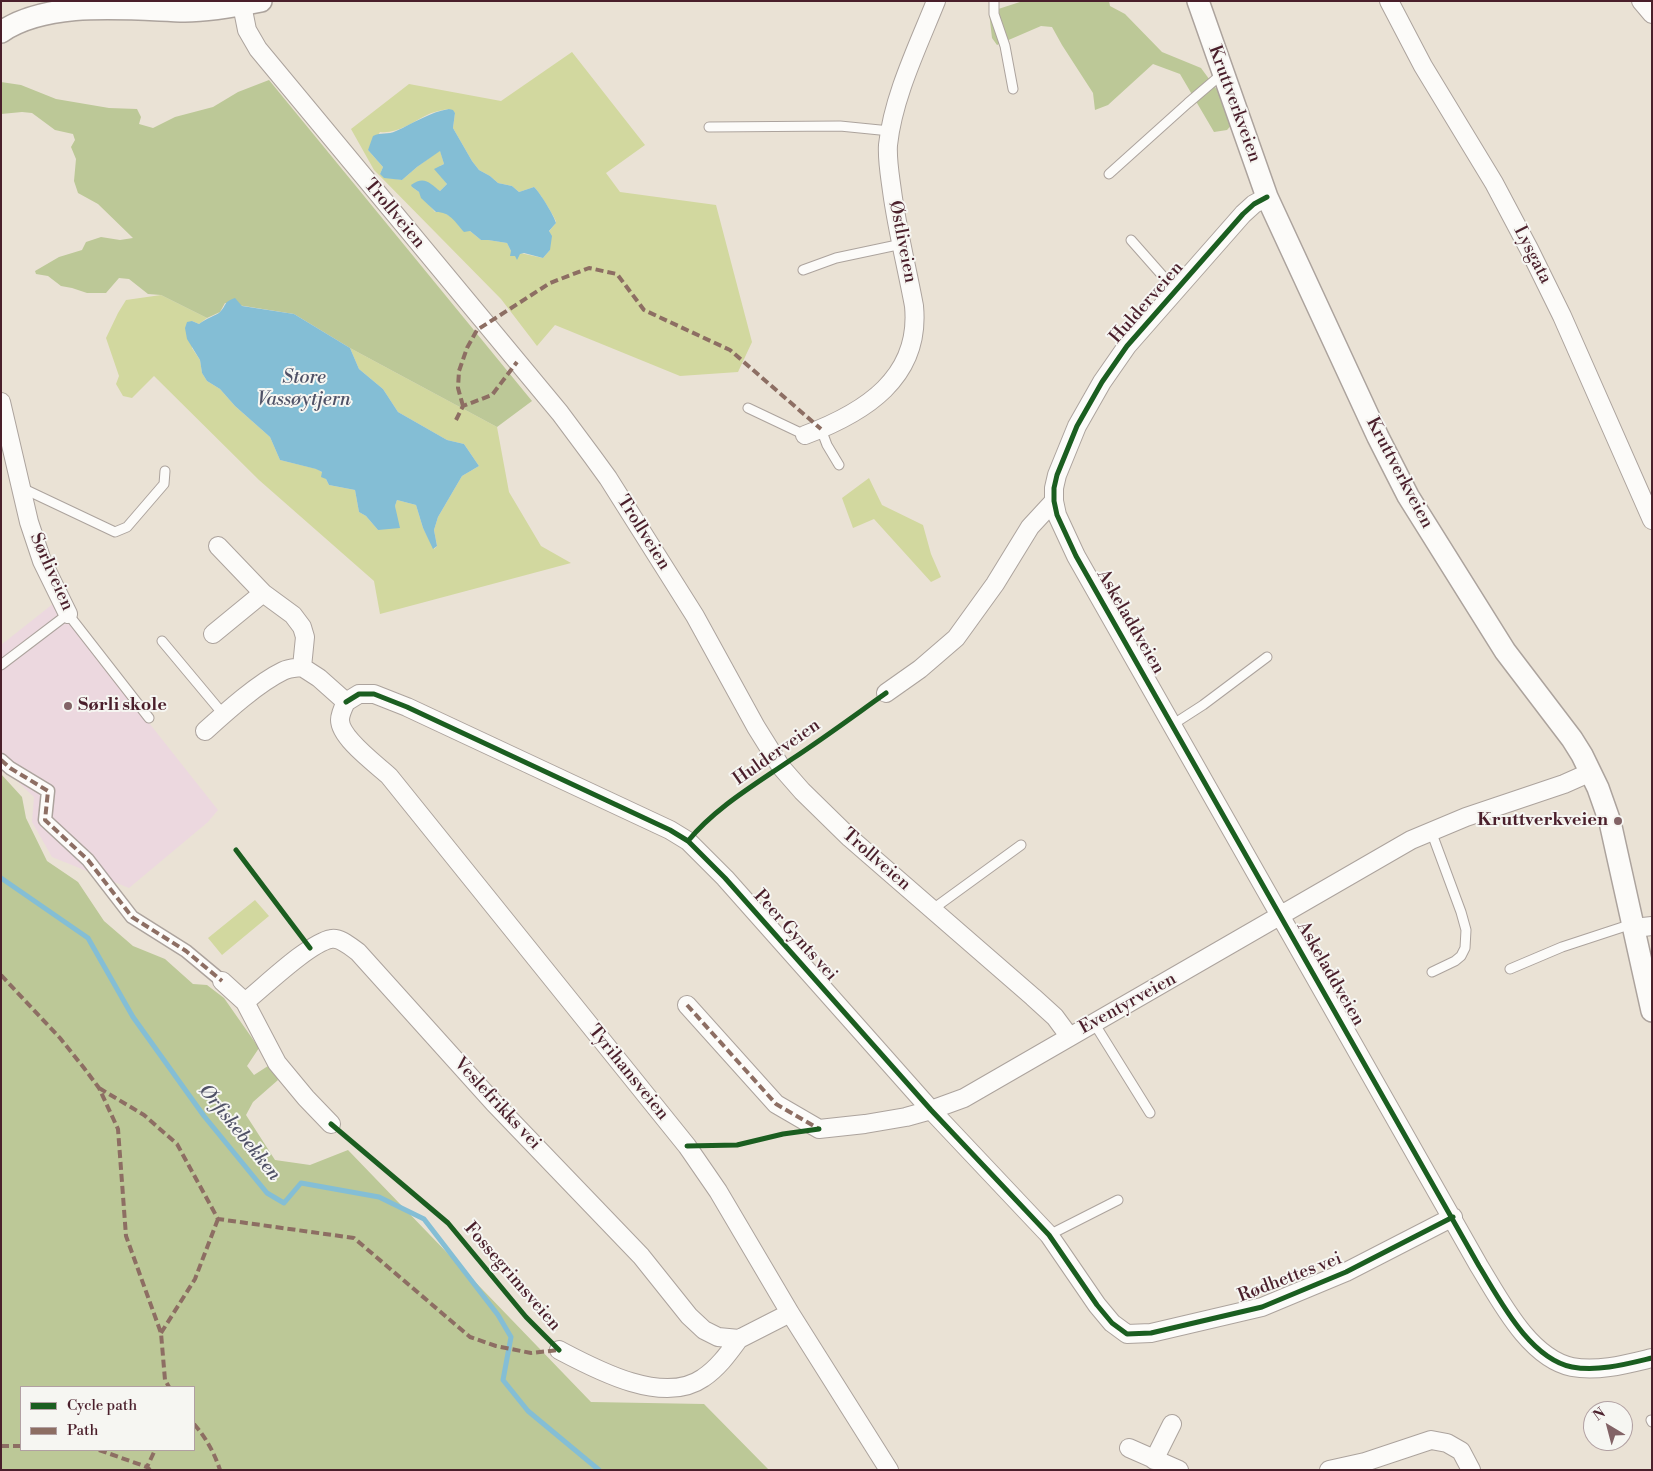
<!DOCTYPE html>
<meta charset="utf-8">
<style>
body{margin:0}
#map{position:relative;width:1653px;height:1471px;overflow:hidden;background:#eae2d5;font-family:"Libre Bodoni",serif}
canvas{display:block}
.frame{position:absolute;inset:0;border:2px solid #4a1f2b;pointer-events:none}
.legend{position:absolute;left:20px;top:1386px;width:175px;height:65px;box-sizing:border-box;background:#f6f6f2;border:1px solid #b1a0a2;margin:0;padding:6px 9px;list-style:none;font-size:15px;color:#4a1f2b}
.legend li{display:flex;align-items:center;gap:10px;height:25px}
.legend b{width:25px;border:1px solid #b1a0a2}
.north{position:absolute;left:1583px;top:1401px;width:50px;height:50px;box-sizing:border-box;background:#f6f6f2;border:1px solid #b1a0a2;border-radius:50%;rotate:323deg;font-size:14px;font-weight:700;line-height:20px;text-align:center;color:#4a1f2b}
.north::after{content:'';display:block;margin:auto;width:18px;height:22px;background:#826366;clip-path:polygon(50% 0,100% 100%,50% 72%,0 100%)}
</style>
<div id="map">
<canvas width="1653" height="1471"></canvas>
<div class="frame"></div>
<ul class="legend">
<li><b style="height:6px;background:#1b5e20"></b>Cycle path</li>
<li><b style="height:6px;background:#8d6e63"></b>Path</li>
</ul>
<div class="north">N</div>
</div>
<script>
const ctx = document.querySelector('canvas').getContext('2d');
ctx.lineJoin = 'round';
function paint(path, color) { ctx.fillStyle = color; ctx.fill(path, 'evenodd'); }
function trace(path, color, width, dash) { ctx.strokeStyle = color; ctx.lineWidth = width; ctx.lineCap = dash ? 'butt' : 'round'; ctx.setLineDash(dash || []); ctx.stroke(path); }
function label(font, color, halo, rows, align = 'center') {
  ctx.font = font + ' "Libre Bodoni",serif'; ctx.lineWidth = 4; ctx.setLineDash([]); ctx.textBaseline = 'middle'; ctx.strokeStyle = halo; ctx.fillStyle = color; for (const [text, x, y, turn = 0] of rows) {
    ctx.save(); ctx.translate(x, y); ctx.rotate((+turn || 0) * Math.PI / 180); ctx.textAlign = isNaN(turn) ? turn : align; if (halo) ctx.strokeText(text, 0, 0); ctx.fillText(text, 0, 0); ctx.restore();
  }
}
paint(new Path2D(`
 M54,603L218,810L208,822L129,888L52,857L32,822L34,797L1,766V645Z`), '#ecd8df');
paint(new Path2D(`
 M572,52L645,145L606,173L620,192L716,205L752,342L738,372L680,376L555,325L537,346L501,299L374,170L351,129L409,84L501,101ZM449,109L455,113L453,128L472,161L479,170L490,176L498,183L512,186L519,192L534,187C538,190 556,219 556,222C556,224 551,228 549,232L550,250L543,258L511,251L507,243L488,240H481L470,231L459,226L456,220L443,212H435L419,192L412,187L435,188L440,191L447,184L440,174V166L444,164L440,150L417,167L402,180L390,178L380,174L383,167L368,150L380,132C397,134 411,123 425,116C432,112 441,110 449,109Z
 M161,295L207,318L199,324L192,321V348L200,360L202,373L207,381L220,389L235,406L270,437L280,460L317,469L323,473L329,485L355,490L359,512L366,516L378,530L396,517L395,506L397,500L416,505L423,528L434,549L437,546L434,530L438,517L462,476L479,466L464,444L447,440L398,412L383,389L359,369L350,348L497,427L509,492L541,546L571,563L380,614L374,581L259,480L154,376L132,398L123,396L116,384L119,376L106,338L118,313L126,300Z
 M869,478L882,505L923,525L931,554L941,577L931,582L874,519L853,528L842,498Z
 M255,900L269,916L222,955L208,938Z`), '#d2d89f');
paint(new Path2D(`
 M1023,1H1109L1110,6L1125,14L1162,52L1201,68L1223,98L1234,122L1227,130L1214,132L1180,74L1153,64L1108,105L1095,110L1093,93L1062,45L1052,27L1041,26L997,45L992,38L989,12Z
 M269,80L532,401L497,427L350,348L294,314L225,303L220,312L207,318L161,295L148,294L129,279L119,278L106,293H87L72,288L61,286L48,276L36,274L35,271L59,257L82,250L86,242L101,237L120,240L133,238L98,204L78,193L74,181L76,159L71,147L75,140L73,134L55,130L32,113L22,112L1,114V82L21,85L56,99L109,108L137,109L141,117L139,124L153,128L175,117L213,107L238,92Z
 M1,774L22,797L26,818L47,861L78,882L104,921L133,946L165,959L193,984L207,985L224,998L259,1048L247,1066L254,1075L268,1066L274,1071L278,1080L253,1102L246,1115L275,1160L310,1165L348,1150L591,1402L704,1404L769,1470H1ZM21,1387H194V1450H21Z`), '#bcc897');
paint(new Path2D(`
 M449,109L453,110L455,113L453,128L472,161L479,170L490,176L498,183L512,186L519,192L534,187C539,191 555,217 556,223L549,231L552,236L550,250L543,258L524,253L520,254L517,260L515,256H510L511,251L507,243L488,240H481L470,231L464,232C455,222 450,212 436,212L421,198L419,192L412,187L411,185C425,175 430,184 440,191L447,184L434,169L444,164L440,151L417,167L402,180L384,178L380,174L383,167L368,150L373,136C381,132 388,135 396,131C414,123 430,112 449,109Z
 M235,298L242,306L294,314L350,348L359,369L383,389L398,412L447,440L464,444L479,466L462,476L438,517L434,530L437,546L433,549L423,528L416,505L397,500L395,506L400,528L378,530L366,516L359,512L355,490L329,485L326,479L321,477L322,472L316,469L280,460L270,437L235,406L220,389L207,381L202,373L200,360L187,339L185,328L187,322L192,321L199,324C205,319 217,315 220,312C227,305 223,302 235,298Z`), '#84bed5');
trace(new Path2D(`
 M1,878L88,938L133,1017L204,1116L267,1193L284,1203L301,1183L379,1197L424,1219L498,1315L511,1337L503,1380L528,1411L599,1470`), '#84bed5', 5);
const service = new Path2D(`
 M994,1V14L1005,46L1013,89
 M709,127L840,126L890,131
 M1109,174L1188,103L1222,74
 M1131,240L1176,291
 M803,270L836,258L902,244
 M748,408L805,435
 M821,429L827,445L839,465
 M22,488L115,532L127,527L164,484L165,471
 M162,641L223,714
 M1,665L68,614L149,718
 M1172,725L1203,705L1267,657
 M1431,831L1461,912L1466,930L1465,948L1461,956L1455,961L1432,972
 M933,909L1021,845
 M1510,969L1562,947L1632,924
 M1094,1023L1150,1113
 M1049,1235L1118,1200
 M1651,1420L1652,1422`);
const pedestrian = new Path2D(`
 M1,760L10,768L48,791L45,820L88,860L132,917L186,951L222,981`);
const minor = new Path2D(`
 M1389,1L1423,66L1494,183L1529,249L1562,316L1652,520
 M1641,1L1652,14
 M242,5L247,30L258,49L560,413L592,456L608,478L695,616L756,727L781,767L802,791L850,838L1033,997L1055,1017L1069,1036
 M1267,197L1254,204L1243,214L1127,346L1102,382L1077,426L1057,475L1054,488V501L1057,515L1076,556L1479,1266C1500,1300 1529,1358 1572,1367C1598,1372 1627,1364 1652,1358
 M1,402L29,522L42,561L68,614
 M805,435C864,413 921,378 914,306C907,268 897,229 892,191C890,176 887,160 888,145C893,97 918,46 936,1
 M218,546L263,593L293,615L302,627L305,637L302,667
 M213,634L263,593
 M886,693L920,669L956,638L995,584L1030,527L1054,501
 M346,702L359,694H374L407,707L670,830L688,841L725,878L931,1110L1049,1235L1097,1305L1112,1323L1127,1334L1151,1333L1262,1307L1346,1272L1453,1217
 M346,702C343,708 340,714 340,720C340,738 376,764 389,776L687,1146L718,1191L790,1313L889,1470
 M205,731C226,712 258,683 283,671C289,668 296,668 302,667L319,678L346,702
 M1634,928L1652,926
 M222,981L245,1002L277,1063L306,1098L331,1124
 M245,1002C264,987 309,943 331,939C340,937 351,947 358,952L494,1103L641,1256L689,1316L704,1330L718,1337L739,1339L790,1313
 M687,1005L776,1104L819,1129L865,1124L906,1117L931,1110L964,1098L1411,840L1466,817L1564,784L1591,772
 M559,1350C595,1369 663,1406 703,1378C718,1368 728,1354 739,1339
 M1129,1448L1179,1470
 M1154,1460L1172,1424
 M1329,1470L1365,1462L1431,1440L1447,1443L1461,1451L1471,1470`);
const tertiary = new Path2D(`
 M1198,1L1267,197L1378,437L1408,496L1505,651L1572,739L1582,755L1598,788L1610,822L1652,1011
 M1,32C48,0 125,9 185,11C210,11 236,6 261,1`);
trace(service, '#aca39d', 11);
trace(pedestrian, '#aca39d', 15);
trace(minor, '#aca39d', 20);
trace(tertiary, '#aca39d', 24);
trace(service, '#fcfbf9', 9);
trace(pedestrian, '#fcfbf9', 12);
trace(minor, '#fcfbf9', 18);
trace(tertiary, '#fcfbf9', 21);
trace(new Path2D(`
 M463,406L458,388L459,371L467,348L477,330L550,283L589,268L617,274L644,310L730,350L821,429
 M456,420L463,406L492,395L517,362
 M1,760L10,768L48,791L45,820L88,860L132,917L186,951L222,981
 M1,975L60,1038L84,1068L99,1088L118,1129L126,1236L161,1333L165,1380L169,1387
 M687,1005L776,1104L819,1129
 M99,1088L144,1115L177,1144L218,1219L354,1238L470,1337L496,1346L531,1353L559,1350
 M161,1333L195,1279L218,1219
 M194,1424C206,1438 214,1452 220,1470
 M1,1446H21
 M99,1450L147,1467
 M150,1470L147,1467L155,1450`), '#8d6e63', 4, [8, 4]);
trace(new Path2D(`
 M1267,197L1254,204L1243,214L1127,346L1102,382L1077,426L1057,475L1054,488V501L1057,515L1076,556L1479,1266C1500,1300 1529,1358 1572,1367C1598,1372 1627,1364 1652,1358
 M346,702L359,694H374L407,707L670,830L688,841L725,878L931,1110L1049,1235L1097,1305L1112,1323L1127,1334L1151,1333L1262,1307L1346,1272L1453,1217
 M688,841C716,807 756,784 792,759C824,738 855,715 886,693
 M236,850L310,948
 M331,1124L448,1223L526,1317L559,1350
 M687,1146L737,1145L783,1134L819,1129`), '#1b5e20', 5);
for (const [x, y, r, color] of [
 [68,706,5,"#826366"],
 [1618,821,5,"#826366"]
]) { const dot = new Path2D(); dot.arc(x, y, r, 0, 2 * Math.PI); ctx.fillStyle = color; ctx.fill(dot); trace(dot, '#f6f6f2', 2); }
label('18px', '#4a1f2b', '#f6f6f2', [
 ["Kruttverkveien",1234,104,70],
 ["Trollveien",394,214,50],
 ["Østliveien",902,242,79],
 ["Lysgata",1532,255,63],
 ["Hulderveien",1147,303,-49],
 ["Kruttverkveien",1399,473,62],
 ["Trollveien",643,533,58],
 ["Sørliveien",51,572,66],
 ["Askeladdveien",1130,622,60],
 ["Hulderveien",777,753,-35],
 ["Trollveien",876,860,41],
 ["Peer Gynts vei",795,936,48],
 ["Askeladdveien",1330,974,60],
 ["Eventyrveien",1128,1004,-29],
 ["Tyrihansveien",628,1073,51],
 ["Veslefrikks vei",497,1104,47],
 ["Fossegrimsveien",512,1277,49],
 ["Rødhettes vei",1290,1278,-21]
]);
label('bold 18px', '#4a1f2b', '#f6f6f2', [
 ["Sørli skole",78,706],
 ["Kruttverkveien",1608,821,"right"]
], 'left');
label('italic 19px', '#4f5166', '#f6f6f2', [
 ["Store",304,378],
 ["Vassøytjern",304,400],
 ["Ørfiskebekken",239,1133,51]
]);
</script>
